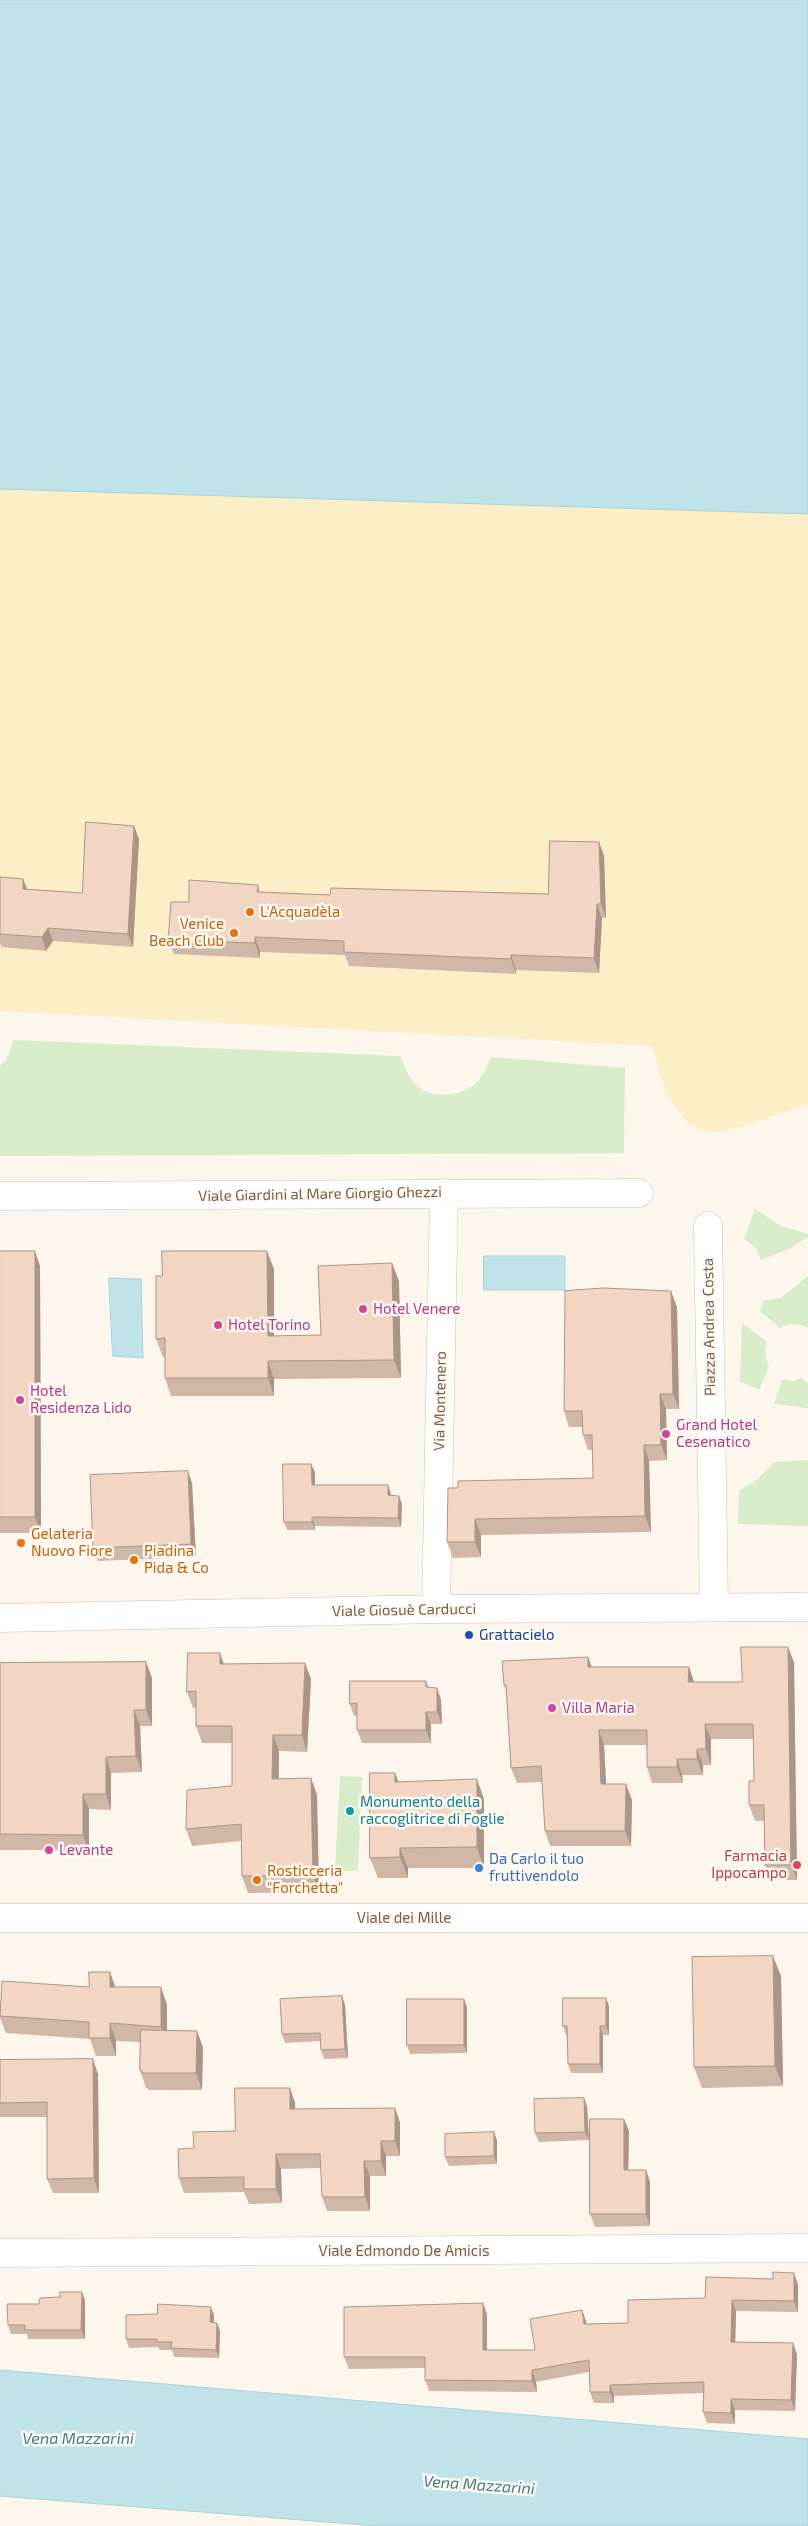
<!DOCTYPE html>
<meta charset="utf-8">
<style>
body{margin:0}
canvas{display:block;background:#fdf6ec}
</style>
<canvas width="808" height="2526"></canvas>
<script>
const ctx = document.querySelector('canvas').getContext('2d');
ctx.lineJoin = 'round';
function paint(path, color) { ctx.fillStyle = color; ctx.fill(path, 'evenodd'); }
function trace(path, color, width, dash) { ctx.strokeStyle = color; ctx.lineWidth = width; ctx.lineCap = dash ? 'butt' : 'round'; ctx.setLineDash(dash || []); ctx.stroke(path); }
function label(font, color, halo, rows, align = 'center') {
  ctx.font = font + ' "Exo 2",sans-serif'; ctx.lineWidth = 5; ctx.setLineDash([]); ctx.textBaseline = 'middle'; ctx.strokeStyle = halo; ctx.fillStyle = color; for (const [text, x, y, turn = 0] of rows) {
    ctx.save(); ctx.translate(x, y); ctx.rotate((+turn || 0) * Math.PI / 180); ctx.textAlign = isNaN(turn) ? turn : align; if (halo) ctx.strokeText(text, 0, 0); ctx.fillText(text, 0, 0); ctx.restore();
  }
}
paint(new Path2D(`
 M14,1040L400,1056C405,1067 409,1078 417,1086C432,1100 461,1096 475,1084C483,1077 487,1066 491,1057L625,1068L624,1153L0,1156V1066L6,1060Z
 M755,1209L781,1226L808,1234V1237L793,1247L761,1260L755,1247L744,1239Z
 M808,1276V1328C798,1323 791,1323 780,1328L760,1311L764,1300L781,1298Z
 M742,1323L767,1342L765,1354L769,1367L759,1390L740,1381Z
 M802,1378L808,1383V1408L774,1404L782,1380L793,1381Z
 M808,1460V1526L738,1524L739,1491L758,1479L774,1462Z
 M340,1776L362,1777L358,1871H335Z`), '#d8ecc9');
paint(new Path2D(`
 M0,489L808,514V1105L730,1130L707,1132L687,1123L666,1093L652,1046L0,1011Z`), '#fcefc7');
const water = new Path2D(`
 M0,0H808V514L0,489Z
 M484,1256H565V1290H484Z
 M109,1278L141,1279L143,1358L113,1356Z
 M0,2370L808,2439V2526H377L0,2496Z`);
paint(water, '#bfe3e8');
trace(water, '#a5d3da', 1);
const street = new Path2D(`
 M0,1196L639,1193
 M708,1226L714,1607
 M436,1609L444,1193
 M0,1618L436,1609L808,1607
 M0,1918H808
 M0,2253L808,2248`);
trace(street, '#d1beb0', 29);
trace(street, '#fff', 28);
paint(new Path2D(`
 M139,839L133,947L53,941L46,951L2,947L0,943V877L23,879L27,889L82,893Z
 M599,842L604,856L606,918H602L599,973L516,970V974L349,966L345,955L260,952V958L174,954L168,940L258,885L260,892L330,895L548,894Z
 M0,1251L40,1266L41,1533H0Z
 M274,1269V1336L321,1335L399,1281L401,1378L274,1379V1396H171L165,1378V1357H163L156,1339Z
 M677,1307L679,1409H666L667,1460L649,1461L651,1532L481,1535V1557L453,1558L447,1542L458,1488L593,1478V1450H588L583,1435L582,1427H569L564,1411Z
 M315,1472V1485H388L391,1495L402,1504L401,1527L315,1526V1530H287L284,1522Z
 M192,1483L196,1557L98,1561L93,1548Z
 M588,1657L592,1667H689L694,1682H742L794,1662L797,1880H770L765,1865L764,1821H755L749,1805L754,1781V1739H711V1765H703V1775H682L683,1783H652L647,1767V1745H604L606,1784L632,1800L631,1846H550L545,1831L542,1782L517,1783L511,1768L507,1693L504,1685Z
 M146,1662L152,1678V1726H140L142,1772L111,1773V1810L89,1809V1850H0V1663Z
 M224,1664L311,1679L307,1752L279,1751V1779L311,1778L317,1795L319,1892L248,1893L242,1876L241,1841L192,1846L186,1829L232,1786V1743H202L196,1726V1708H193L187,1692Z
 M426,1681L429,1687L437,1688L441,1700L442,1724H431V1743H362L357,1730V1716H354L350,1704Z
 M484,1799V1868H408V1878H378L370,1858Z
 M781,1976L783,2086L702,2088L694,2067Z
 M89,1987H116L167,2005V2030L197,2031L203,2048L202,2090H148L147,2088H146L140,2070V2042L116,2041V2056H96L90,2039L6,2033L0,2018V2005Z
 M342,1996L345,2005L348,2058L324,2059L321,2050V2041L285,2043L282,2034Z
 M464,1999L467,2008V2053L410,2054L407,2045Z
 M609,2006V2035H603V2073H571L568,2064L567,2035H566L563,2026Z
 M0,2060L98,2074L99,2193H53L47,2179V2117H0Z
 M290,2088L295,2103V2109L395,2108L400,2123V2156H386V2176H370V2211H327L322,2197L321,2168L281,2169L282,2203L249,2204L244,2192L184,2193L179,2178L194,2148L235,2131Z
 M587,2106L589,2140L539,2142L535,2133Z
 M624,2119L629,2131L628,2170H646L650,2182V2226L595,2227L590,2214Z
 M494,2132L497,2141V2164L449,2166L445,2157Z
 M794,2273L798,2285V2312L736,2311L735,2342L793,2343L797,2355L795,2411L735,2410V2424L707,2423L703,2412V2393L614,2396V2403H594L590,2392L589,2372L536,2382L537,2392L429,2391L425,2380V2368L349,2369L344,2357L483,2303L487,2315V2350H535L582,2310L586,2324L628,2323L705,2298Z
 M82,2292L85,2300V2339H28L27,2334H11L8,2325L39,2304L60,2297Z
 M214,2315V2323H217L220,2331L219,2358L174,2357L172,2350H160L158,2347L129,2348L126,2339Z`), '#d1b7a8');
paint(new Path2D(`
 M134,826L139,839L133,947L128,934Z
 M599,842L604,856L606,918L601,904Z
 M23,879L28,892L23,889Z
 M597,904L602,918L599,973L594,958Z
 M48,928L53,941L46,951L42,937Z
 M255,937L260,952V958L255,943Z
 M511,955L516,970V974L511,959Z
 M35,1251L40,1266L41,1533L35,1517Z
 M267,1251L274,1269V1354L268,1336Z
 M392,1263L399,1281L401,1378L394,1360Z
 M671,1291L677,1307L679,1409L673,1394Z
 M268,1361L274,1379V1396L268,1378Z
 M660,1394L666,1409L667,1460L661,1445Z
 M644,1445L649,1461L651,1532L645,1516Z
 M311,1464L315,1472V1493L312,1485Z
 M188,1471L192,1483L196,1557L191,1544Z
 M388,1485L391,1494V1504L388,1495Z
 M399,1496L402,1504L401,1527L398,1518Z
 M312,1517L315,1526V1530L312,1522Z
 M475,1519L481,1535V1557L475,1542Z
 M788,1647L794,1662L797,1880L791,1865Z
 M220,1653L226,1670L220,1664Z
 M588,1657L593,1672L588,1667Z
 M146,1662L152,1678V1726L146,1710Z
 M305,1663L311,1679L307,1752L302,1735Z
 M689,1667L694,1682H688Z
 M437,1688L441,1700L442,1724L437,1712Z
 M134,1710L140,1726L142,1772L136,1756Z
 M426,1712L431,1724V1743L426,1730Z
 M705,1724L711,1739V1765L706,1749Z
 M599,1730L604,1745L607,1799L601,1784Z
 M273,1735L279,1751L278,1795L272,1779Z
 M697,1749L703,1765V1775L697,1759Z
 M106,1757L111,1773V1810L106,1794Z
 M677,1759L682,1775L683,1783L677,1767Z
 M395,1773L403,1793L395,1782Z
 M311,1778L317,1795L319,1892L313,1876Z
 M477,1779L484,1799V1868L477,1847Z
 M626,1784L632,1800L631,1846L625,1831Z
 M83,1794L89,1809V1850L83,1835Z
 M400,1848L408,1868V1878L400,1857Z
 M773,1956L781,1976L783,2086L775,2066Z
 M110,1972L116,1989L110,1987Z
 M161,1987L167,2005V2044L161,2027Z
 M342,1996L345,2005L348,2058L345,2049Z
 M606,1998L609,2006V2035L606,2026Z
 M464,1999L467,2008V2053L464,2045Z
 M110,2023L116,2041V2056L110,2038Z
 M600,2026L603,2035V2073L600,2064Z
 M197,2031L203,2048L202,2090L196,2073Z
 M93,2059L98,2074L99,2193L94,2178Z
 M290,2088L295,2103V2123L290,2109Z
 M584,2098L587,2106L589,2140L585,2132Z
 M395,2108L400,2123V2156L395,2141Z
 M624,2119L629,2131L628,2182L624,2170Z
 M494,2132L497,2141V2164L494,2156Z
 M381,2141L386,2156V2176L381,2161Z
 M276,2154L281,2169L282,2203L276,2189Z
 M364,2161L370,2176V2211L365,2197Z
 M646,2170L650,2182V2226L646,2214Z
 M794,2273L798,2285V2312L794,2301Z
 M82,2292L85,2300V2339L81,2330Z
 M732,2300L736,2311L735,2353L731,2342Z
 M483,2303L487,2315V2361L483,2350Z
 M211,2307L214,2315L213,2331L210,2322Z
 M582,2310L586,2321L588,2335L584,2324Z
 M217,2323L220,2331L219,2358L216,2350Z
 M793,2343L797,2355L795,2411L791,2400Z
 M532,2370L536,2382L537,2392L532,2381Z
 M610,2385L614,2396V2403L610,2392Z
 M731,2399L735,2410V2424L731,2413Z`), '#aa9588');
const building = new Path2D(`
 M86,822L134,826L128,934L48,928L42,937L0,934V877L23,879V889L82,893Z
 M550,841L599,842L601,904H597L594,958L511,955V959L344,952V941L255,937V943L168,940L171,902H189V880L258,885L257,892L330,895L331,888L548,894Z
 M0,1251H35V1517H0Z
 M162,1251H267L268,1336L321,1335L318,1266L392,1263L394,1360L268,1361V1378H165V1338L156,1339V1276H162Z
 M604,1288L671,1291L673,1394H660L661,1445H644L645,1516L475,1519V1542H447L448,1488H458V1481L593,1478L592,1435H583L582,1411H564L565,1291Z
 M283,1464H311L312,1485H388V1495L399,1496L398,1518L312,1517V1522H284Z
 M188,1471L191,1544L93,1548L90,1475Z
 M741,1647H788L791,1865H765L764,1805H749V1781H754L753,1724H705L706,1749H697V1759H677V1767H647V1730H599L601,1784H626L625,1831H545L541,1766L511,1768L506,1685H504L502,1661L588,1657V1667H689L688,1682H742Z
 M188,1653H220V1664L305,1663L302,1735H273L272,1779L311,1778L313,1876H242L241,1824L186,1829L187,1790L232,1786V1726H196V1691L187,1692Z
 M146,1662V1710H134L136,1756L106,1757V1794H83V1835L0,1834V1663Z
 M350,1681H426V1687L437,1688V1712H426V1730H357V1703L350,1704Z
 M370,1773H395V1782L477,1779V1847L400,1848V1857L370,1858Z
 M773,1956L775,2066L694,2067L692,1957Z
 M89,1972H110V1987H161V2027L110,2023V2038H89V2022L0,2016L2,1981L89,1987Z
 M342,1996L345,2049L321,2050L320,2033L282,2034L280,1999Z
 M563,1998H606V2026H600V2064H568L567,2026H563Z
 M407,1999H464V2045H407Z
 M141,2030L197,2031L196,2073H142V2070H140Z
 M93,2059L94,2178L47,2179V2102L0,2103V2060Z
 M235,2088H290V2109L395,2108V2141H381V2161H364L365,2197H322L320,2154H276V2189H244V2177L179,2178L178,2149L194,2148L193,2132L235,2131Z
 M584,2098L585,2132L535,2133L534,2099Z
 M590,2119H624V2170H646V2214H590Z
 M494,2132V2156L445,2157V2134Z
 M773,2272L794,2273V2301L732,2300L731,2342L793,2343L791,2400L731,2399V2413L703,2412L704,2382L610,2385V2392H590L589,2360L532,2370V2381L425,2380V2357H344V2307L483,2303V2350H535L530,2319L582,2310L584,2324L628,2323V2300L705,2298L706,2277L773,2279Z
 M60,2292H82L81,2330H25V2325H8L7,2304H39L40,2298L60,2297Z
 M158,2304L211,2307L210,2322L217,2323L216,2350L171,2348L172,2342H157V2339H126V2315L157,2314Z`);
paint(building, '#f3d5c3');
trace(building, '#aa9588', 1);
for (const [x, y, r, color] of [
 [250,912,5,"#e8710a"],
 [234,933,5,"#e8710a"],
 [363,1309,5,"#d1479c"],
 [218,1325,5,"#d1479c"],
 [20,1400,5,"#d1479c"],
 [666,1434,5,"#d1479c"],
 [21,1543,5,"#e8710a"],
 [134,1560,5,"#e8710a"],
 [469,1635,5,"#1a4fb4"],
 [552,1708,5,"#d1479c"],
 [350,1811,5,"#0f9aa8"],
 [49,1850,5,"#d1479c"],
 [797,1865,5,"#e0444e"],
 [479,1868,5,"#3f7fe0"],
 [257,1880,5,"#e8710a"]
]) { const dot = new Path2D(); dot.arc(x, y, r, 0, 2 * Math.PI); ctx.fillStyle = color; ctx.fill(dot); trace(dot, '#fffaf3', 2); }
label('15px', '#c56008', '#fffaf3', [
 ["L'Acquadèla",260,912],
 ["Venice",224,924,"right"],
 ["Beach Club",224,941,"right"],
 ["Gelateria",31,1534],
 ["Nuovo Fiore",31,1551],
 ["Piadina",144,1551],
 ["Pida & Co",144,1568],
 ["Rosticceria",267,1871],
 ["\"Forchetta\"",267,1888]
], 'left');
label('15px', '#7a5c4d', '#fffaf3', [
 ["Viale Giardini al Mare Giorgio Ghezzi",320,1194,-1],
 ["Piazza Andrea Costa",709,1327,-91],
 ["Via Montenero",440,1401,-89],
 ["Viale Giosuè Carducci",404,1610,-1],
 ["Viale dei Mille",404,1918],
 ["Viale Edmondo De Amicis",404,2251]
]);
label('15px', '#b23c85', '#fffaf3', [
 ["Hotel Venere",373,1309],
 ["Hotel Torino",228,1325],
 ["Hotel",30,1391],
 ["Residenza Lido",30,1408],
 ["Grand Hotel",676,1425],
 ["Cesenatico",676,1442],
 ["Villa Maria",562,1708],
 ["Levante",59,1850]
], 'left');
label('15px', '#164399', '#fffaf3', [
 ["Grattacielo",479,1635]
], 'left');
label('15px', '#0d838f', '#fffaf3', [
 ["Monumento della",360,1802],
 ["raccoglitrice di Foglie",360,1819]
], 'left');
label('15px', '#be3a42', '#fffaf3', [
 ["Farmacia",787,1856],
 ["Ippocampo",787,1873]
], 'right');
label('15px', '#366cbe', '#fffaf3', [
 ["Da Carlo il tuo",489,1859],
 ["fruttivendolo",489,1876]
], 'left');
label('italic 16px', '#437c86', '#fffaf3', [
 ["Vena Mazzarini",78,2439],
 ["Vena Mazzarini",479,2485,4]
]);
</script>
